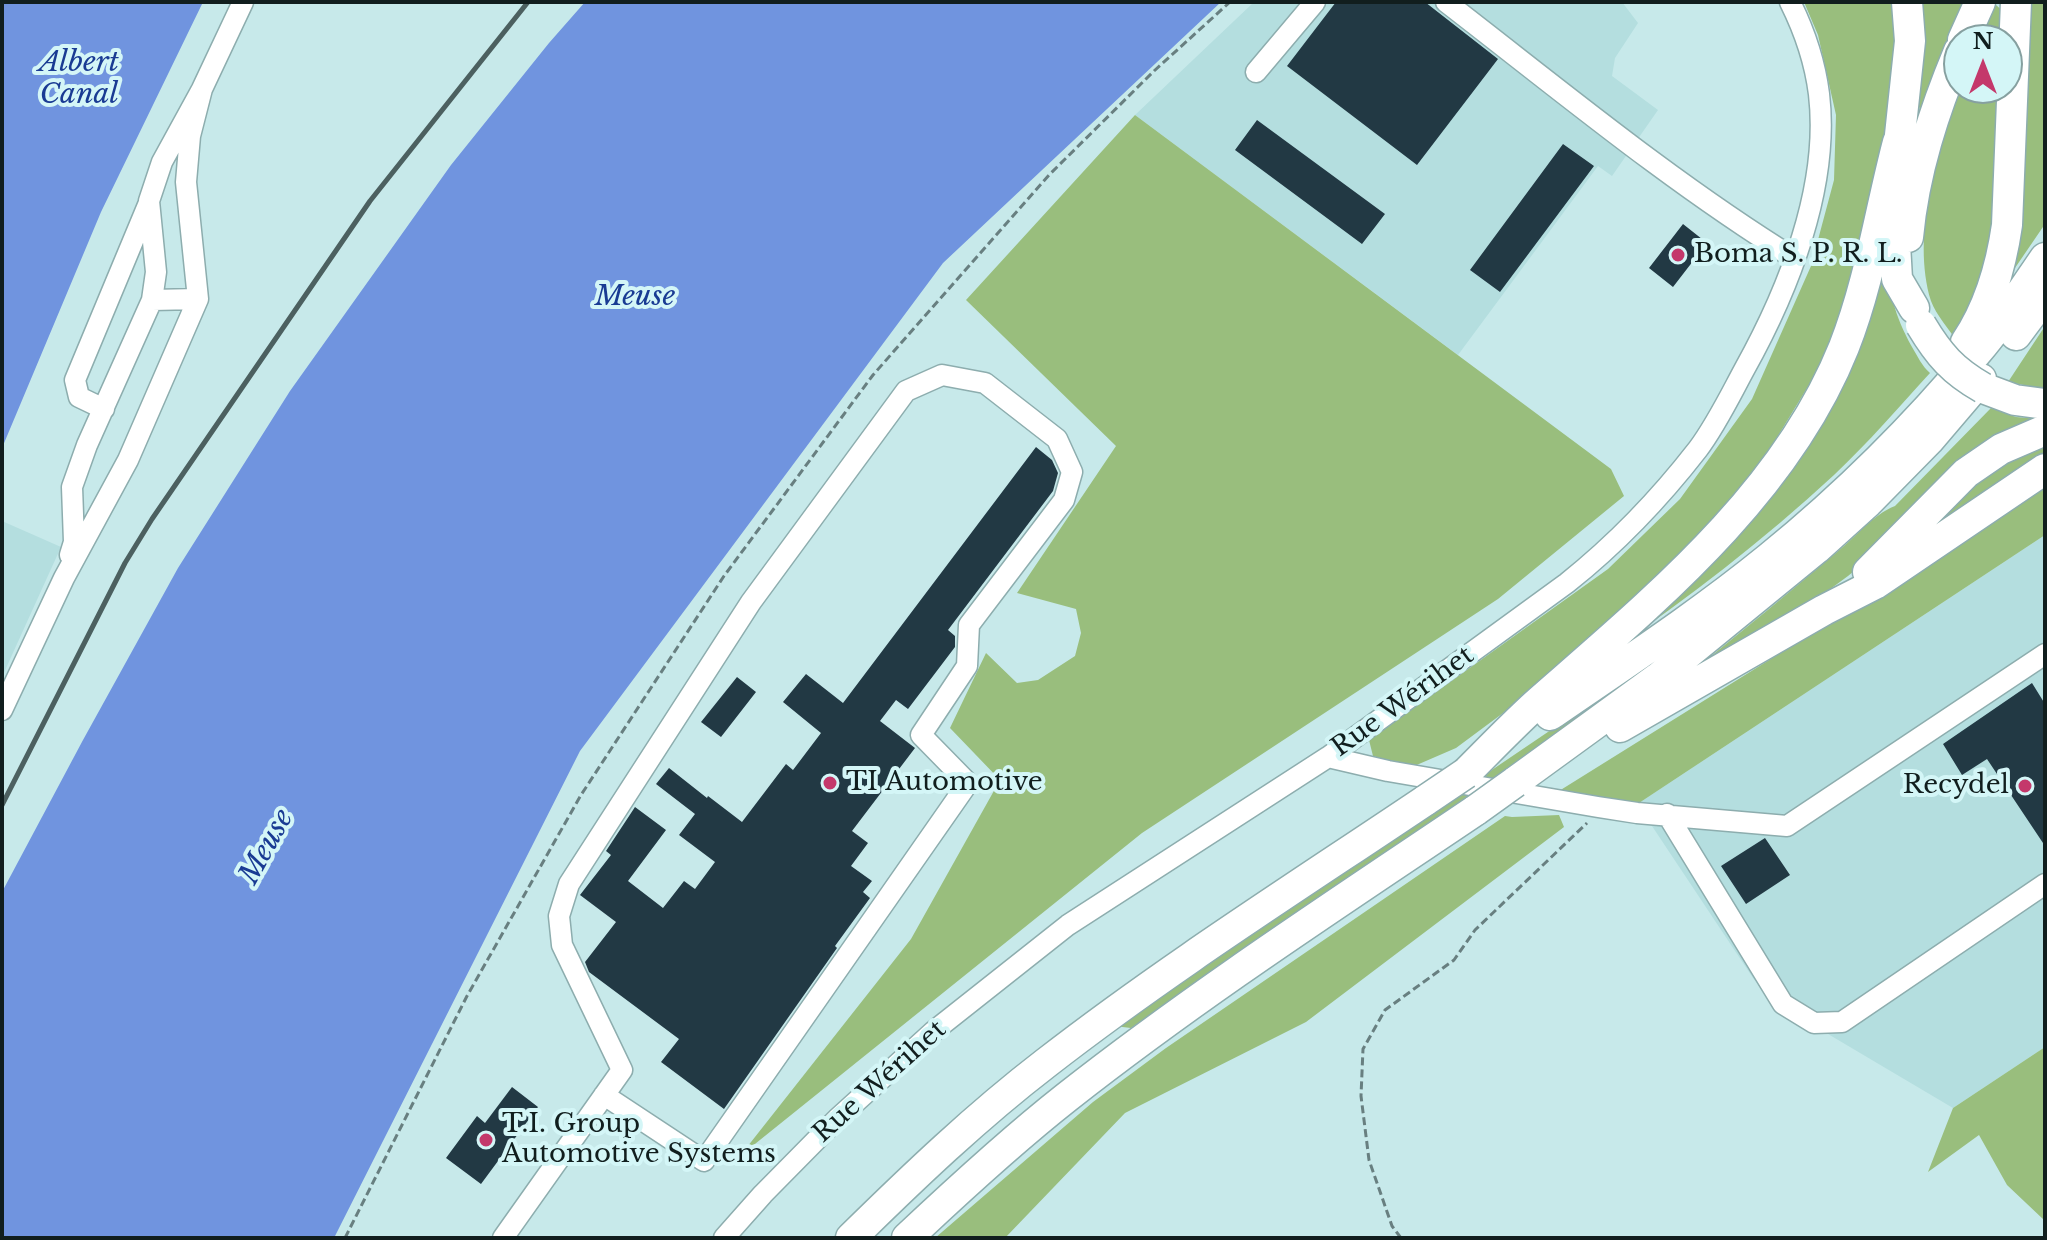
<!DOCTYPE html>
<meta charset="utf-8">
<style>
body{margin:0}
#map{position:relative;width:2047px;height:1240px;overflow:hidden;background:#c7e9ea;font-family:"Libre Baskerville",serif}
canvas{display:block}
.frame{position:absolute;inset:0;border:4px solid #111e1e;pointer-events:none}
.north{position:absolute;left:1943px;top:24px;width:80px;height:80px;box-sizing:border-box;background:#d4f6f7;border:2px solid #86a0a0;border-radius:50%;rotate:0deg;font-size:22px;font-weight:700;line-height:32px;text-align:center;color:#111e1e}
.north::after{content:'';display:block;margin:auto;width:28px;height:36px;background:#c4386b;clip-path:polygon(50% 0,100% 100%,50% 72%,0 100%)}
</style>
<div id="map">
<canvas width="2047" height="1240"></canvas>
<div class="frame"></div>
<div class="north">N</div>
</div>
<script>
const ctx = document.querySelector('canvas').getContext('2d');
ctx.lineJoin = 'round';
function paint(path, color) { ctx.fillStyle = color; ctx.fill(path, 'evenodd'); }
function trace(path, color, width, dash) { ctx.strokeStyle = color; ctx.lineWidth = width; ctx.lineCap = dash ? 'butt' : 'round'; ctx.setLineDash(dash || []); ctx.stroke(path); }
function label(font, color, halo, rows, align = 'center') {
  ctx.font = font + ' "Libre Baskerville",serif'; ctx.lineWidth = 8; ctx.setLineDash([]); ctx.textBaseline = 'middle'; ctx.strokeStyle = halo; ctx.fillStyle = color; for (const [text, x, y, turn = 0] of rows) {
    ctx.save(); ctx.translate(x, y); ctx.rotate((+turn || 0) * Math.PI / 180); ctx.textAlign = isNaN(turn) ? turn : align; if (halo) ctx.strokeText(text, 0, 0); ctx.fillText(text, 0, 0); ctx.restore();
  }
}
paint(new Path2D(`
 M1254,2H1622L1638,23L1615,58L1612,76L1658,110L1612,176L1598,166L1458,355L1135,115Z
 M2,521L61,547L2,677Z
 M2045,535V1047L1953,1108L1828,1034L1808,1031L1782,1015L1753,978L1652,826L1637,821V813L1639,803Z`), '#b4dedf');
paint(new Path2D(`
 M1804,2H1895L1899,32L1881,178L1850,299L1812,380L1770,449L1722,512L1672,562L1522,699L1456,748L1412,767L1373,756L1369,740L1608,569L1680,499L1752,399L1811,266L1834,180L1836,115L1818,35Z
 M1919,2H1973L1916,151L1920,110L1915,93Z
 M2025,2H2045V224L2002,287Z
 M1996,5L2007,15L2006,40H1980Z
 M1960,88H2003L1997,237L1958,343C1950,330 1936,315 1931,301C1911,235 1937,150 1960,88Z
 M1135,115L1611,469L1624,496L1498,599L1142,833L740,1156L911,939L1000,780L950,728L986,653L1017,683L1038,680L1075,656L1081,633L1076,609L1017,593L1116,446L966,300Z
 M1886,255C1889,292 1894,314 1912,347C1918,357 1922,366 1930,373C1899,407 1868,443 1834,475C1764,540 1688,598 1610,652L1732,534Z
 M2045,326V389L2008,382Z
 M1991,408L2016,417L2039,419L1848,576L1814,601L1694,670C1742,631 1790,592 1837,552C1856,537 1872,515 1895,506Z
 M2045,438V460L1911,544L1968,483Z
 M2045,488V535L1639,803L1559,791Z
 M1694,633L1573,727L1131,1028L1114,1026Z
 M1559,815L1564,827L1306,1022L1125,1113L1005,1238H935L1093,1102L1166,1048L1505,816L1512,817Z
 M2045,1047V1219L2044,1220L2007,1185L1979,1135L1928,1172L1953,1108Z`), '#99be7d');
paint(new Path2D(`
 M2,2H203L101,212L2,448Z
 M585,2H1221L943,263L580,751L334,1238H2V892L83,740L178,568L290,391L451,165L549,43Z`), '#7094df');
paint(new Path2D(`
 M1336,2H1425L1498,59L1417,165L1287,66Z
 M1257,120L1385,214L1362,244L1235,150Z
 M1563,144L1594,166L1500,292L1470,270Z
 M1683,224L1707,243L1673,287L1649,268Z
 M1036,447L1052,460L1058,473L1053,491L948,630L955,636V647L908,709L896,700L880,721L915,748L852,831L868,843L851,866L872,881L863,892L870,898L835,946L837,948L724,1109L661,1062L679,1039L589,972L585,962L616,922L580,895L611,855L606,851L635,807L666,830L628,881L663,908L684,881L695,889L715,862L679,835L695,814L656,784L669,768L707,798L708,796L742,822L786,764L793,770L821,733L783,702L806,674L843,703Z
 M737,677L756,692L721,737L701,722Z
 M2032,683L2045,704V846L1987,759L1962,775L1943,744Z
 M1765,838L1790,875L1746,904L1721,866Z
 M512,1087L538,1107L481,1184L446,1158L477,1116L485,1123Z`), '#223944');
const minor = new Path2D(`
 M1446,2C1560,90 1672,183 1795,259
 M1256,72L1315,2
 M152,300L198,299
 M104,409L79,397L75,380L148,205
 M70,555L74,542L72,487L87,445L152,300L156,272L149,201L162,162L202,89L243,2
 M2,710L64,578L128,460L198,299L186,182L190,136L202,89
 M1328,757L1388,771L1598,807L1637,813L1787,826L2045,654
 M1667,814L1783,1004L1814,1023L1842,1022L2045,884
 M503,1238L622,1070L562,945L559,916L569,884L751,602L906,391L942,375L985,383L1057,439L1072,472L1064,500L969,625L967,666L921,735L968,783L704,1161L604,1095
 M724,1238L763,1194L837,1119L934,1031L1068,925L1328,757L1567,583C1616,544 1660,498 1698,449C1716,425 1730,396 1744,370C1788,291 1830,187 1819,94C1815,62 1804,30 1790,2`);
const highway = new Path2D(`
 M1963,40L1980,2
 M1897,163L1910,41L1907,2
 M1895,207L1894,226L1897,279L1914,308
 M1908,237C1914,172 1934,111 1959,51
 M2016,335L2045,296
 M1966,342C1990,306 2001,267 2007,225L2016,2
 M1983,388L2015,400L2045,404
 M1868,572L1966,473L2001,449L2045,430
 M1550,715C1624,664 1699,615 1769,558C1844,497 1915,427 1977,352C2002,323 2023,290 2045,258
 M1620,727L1824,610L1875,584L2045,469
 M1466,773C1489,750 1511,727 1535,705C1651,603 1785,495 1844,347C1870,281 1880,210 1898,142
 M1515,782L1658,678L1816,549L1868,502L1929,440L1981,379
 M851,1238C913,1177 977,1116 1046,1063C1167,969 1298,886 1426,800
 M907,1238C959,1189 1011,1141 1067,1097C1198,994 1338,903 1476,810`);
trace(minor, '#8dadae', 23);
trace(highway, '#8dadae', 33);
trace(new Path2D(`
 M345,1238L467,996L581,795L724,576L873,375L1049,175L1154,71L1230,2
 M1401,1238L1392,1226L1369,1160L1361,1096L1363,1049L1385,1010L1454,960L1475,930L1587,823`), '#687f80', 3, [8, 4]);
trace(minor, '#fff', 20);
trace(highway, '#fff', 30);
trace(new Path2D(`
 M2,805L125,563L152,519L370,201L528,2`), '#4c6060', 5);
const highwayBridge = new Path2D(`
 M1921,325C1939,355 1953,371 1983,388
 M1426,800L1466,773
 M1476,810L1515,782`);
trace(highwayBridge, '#8dadae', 33, []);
trace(highwayBridge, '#fff', 30);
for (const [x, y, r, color] of [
 [1678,255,8,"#c4386b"],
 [830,783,8,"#c4386b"],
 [2025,786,8,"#c4386b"],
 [486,1140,8,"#c4386b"]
]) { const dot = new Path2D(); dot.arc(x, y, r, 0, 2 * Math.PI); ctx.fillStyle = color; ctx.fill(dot); trace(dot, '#d4f6f7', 3); }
label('26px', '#111e1e', '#d4f6f7', [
 ["Boma S. P. R. L.",1694,255],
 ["TI Automotive",846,783],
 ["Recydel",2009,786,"right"],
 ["T.I. Group",502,1125],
 ["Automotive Systems",502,1155]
], 'left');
label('26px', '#111e1e', '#d4f6f7', [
 ["Rue Wérihet",1403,702,-36],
 ["Rue Wérihet",880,1082,-42]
]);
label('italic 28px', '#193b93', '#d4f6f7', [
 ["Albert",79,63],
 ["Canal",79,95],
 ["Meuse",635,297],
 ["Meuse",267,847,-61]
]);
</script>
